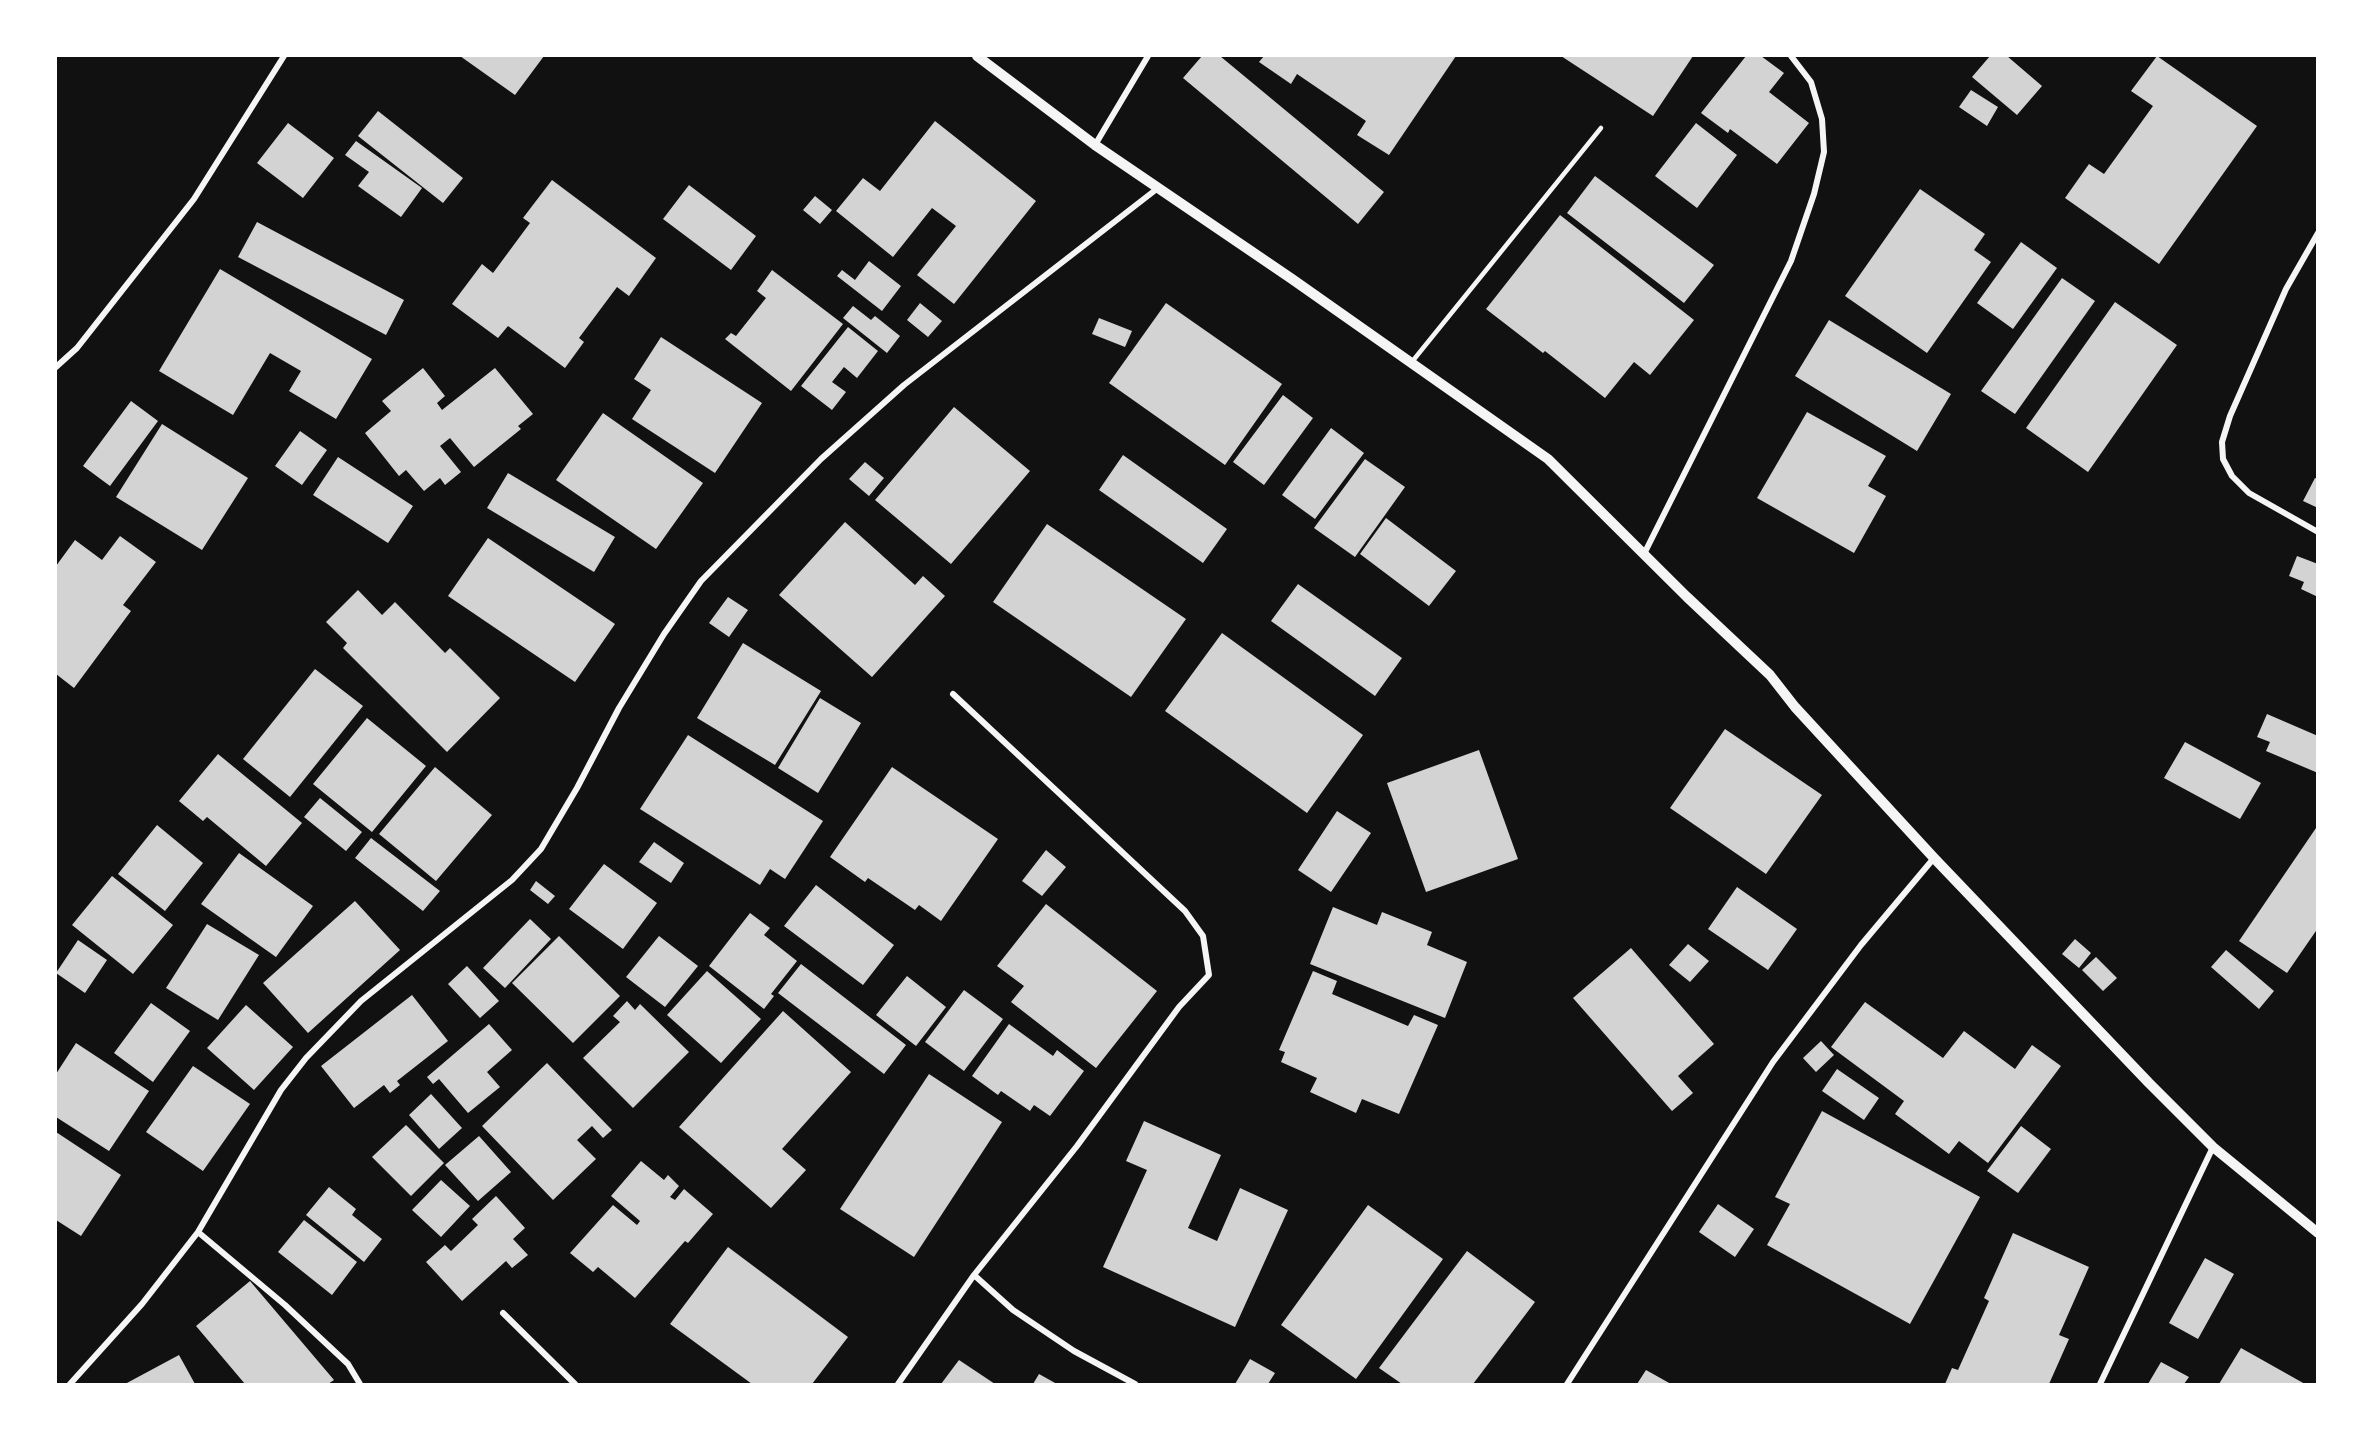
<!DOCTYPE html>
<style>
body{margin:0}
#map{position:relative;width:2373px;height:1440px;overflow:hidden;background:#111;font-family:Cabin,sans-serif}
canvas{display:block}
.frame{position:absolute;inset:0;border:57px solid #fff;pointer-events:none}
</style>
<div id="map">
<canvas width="2373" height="1440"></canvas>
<div class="frame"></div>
</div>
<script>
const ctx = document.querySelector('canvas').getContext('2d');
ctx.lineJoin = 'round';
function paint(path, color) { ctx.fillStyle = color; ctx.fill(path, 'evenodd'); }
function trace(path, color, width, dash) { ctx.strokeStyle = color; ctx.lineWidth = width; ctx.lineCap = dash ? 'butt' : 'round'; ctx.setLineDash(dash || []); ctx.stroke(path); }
paint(new Path2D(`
 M460,56H544L515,95Z
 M1202,56H1220L1384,192L1358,224L1183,78Z
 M1264,56H1456L1389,155L1357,135L1366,121L1297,74L1291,84L1259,62Z
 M1561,56H1693L1653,116Z
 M1746,56H1761L1784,73L1769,92L1809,123L1777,164L1730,129L1728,133L1701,113Z
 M1990,56H2007L2042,86L2017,115L1972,77Z
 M2157,56L2257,126L2159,264L2065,198L2089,164L2104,174L2153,106L2131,91Z
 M1971,90L1998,107L1987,126L1959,107Z
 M378,111L463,178L443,203L358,136Z
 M935,121L1036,201L954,304L917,275L956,226L932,208L893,257L836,211L863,178L880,191Z
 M288,123L334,158L303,198L257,163Z
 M1696,123L1737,155L1697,208L1655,176Z
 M356,141L422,188L401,217L358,186L369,172L345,155Z
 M1595,176L1714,265L1684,303L1567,213Z
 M552,180L656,258L629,296L617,287L579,338L584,342L565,368L508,326L498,338L452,304L482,264L493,273L530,223L523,218Z
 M689,185L756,236L731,270L663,219Z
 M1920,189L1985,234L1974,250L1991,262L1927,353L1845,296Z
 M815,196L832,210L820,224L803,210Z
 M1560,215L1694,320L1650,375L1634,362L1605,398L1545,351L1543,353L1486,309Z
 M257,222L404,300L386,335L238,257Z
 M2021,242L2057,268L2013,329L1977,303Z
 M869,261L901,286L882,311L837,276L842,270L855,280Z
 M220,269L372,359L336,419L289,391L301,371L270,353L233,415L159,371Z
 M772,270L843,324L791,391L725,339L731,333L736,336L766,298L757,291Z
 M2062,278L2095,301L2015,414L1981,391Z
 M2115,302L2177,345L2088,472L2026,428Z
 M920,303L942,321L928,337L907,320Z
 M1166,303L1282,384L1225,465L1109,383Z
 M853,306L871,320L875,316L900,336L887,353L843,318Z
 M1099,318L1132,331L1125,347L1092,334Z
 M1829,320L1951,394L1917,451L1795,376Z
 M848,327L878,351L857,378L844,367L832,382L846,392L832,410L801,386Z
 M661,337L762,403L715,473L632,419L651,390L634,379Z
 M423,368L445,396L437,403L442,410L495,368L533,414L518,426L521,429L474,467L450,438L440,446L461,472L445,485L440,478L424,491L406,470L399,476L365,433L391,411L382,401Z
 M1283,395L1313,418L1264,485L1233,462Z
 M131,401L158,421L110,486L83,466Z
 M954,407L1030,471L951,564L875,500Z
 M1807,412L1886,456L1868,486L1886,496L1854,553L1757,498Z
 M603,413L703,483L656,549L556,480Z
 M162,424L248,478L202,550L116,497Z
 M1331,428L1364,453L1315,519L1282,495Z
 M300,431L327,450L302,485L275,466Z
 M1123,455L1227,529L1203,563L1099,490Z
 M338,457L413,506L388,543L313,495Z
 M1365,459L1405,487L1355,557L1314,528Z
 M865,462L884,478L869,496L849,479Z
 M508,473L615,537L594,572L487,508Z
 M2315,478L2318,479V508L2303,501Z
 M1386,518L1456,571L1429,606L1360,554Z
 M845,522L915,585L923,576L945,596L872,677L779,595Z
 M1047,524L1186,619L1131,697L993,602Z
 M120,536L156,562L123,605L131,611L74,688L56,674V566L75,540L102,560Z
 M488,538L615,624L575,682L448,596Z
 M2297,556L2318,564V597L2301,589L2304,582L2289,576Z
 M1298,584L1402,658L1375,696L1271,621Z
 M358,590L382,615L395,602L445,653L450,648L500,698L447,752L343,648L347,643L326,622Z
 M728,597L748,610L729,637L709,623Z
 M1222,633L1363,735L1307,813L1165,711Z
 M743,643L821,691L775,765L697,718Z
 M315,669L363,706L290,797L243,759Z
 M820,698L861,723L818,793L778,768Z
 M2267,714L2318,736V773L2266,751L2270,742L2257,737Z
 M367,718L426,766L372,832L313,784Z
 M1725,729L1822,795L1766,874L1670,808Z
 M688,735L823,821L785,879L770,869L760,885L640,809Z
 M2185,742L2261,783L2240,819L2164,778Z
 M1479,750L1518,859L1426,892L1387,783Z
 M218,754L302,823L266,866L207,817L203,821L179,801Z
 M435,767L492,815L436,881L379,834Z
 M892,767L998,839L941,921L919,905L915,910L868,878L865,882L830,857Z
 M320,798L362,832L346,851L304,817Z
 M1337,811L1371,833L1331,892L1298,870Z
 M157,825L203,863L165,911L118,874Z
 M2316,828L2318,928L2287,973L2239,941Z
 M371,838L440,891L423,911L355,858Z
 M654,842L684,863L671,883L639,862Z
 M1046,850L1066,867L1042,896L1022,881Z
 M239,853L313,906L276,957L201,904Z
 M604,864L657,903L623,949L569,909Z
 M112,876L173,925L133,974L72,925Z
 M536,881L555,896L548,904L530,890Z
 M816,885L894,945L863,985L784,926Z
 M1737,887L1797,929L1768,970L1708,929Z
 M355,901L400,950L308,1033L263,983Z
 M1046,904L1157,991L1096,1068L1011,1002L1024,986L997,966Z
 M1333,907L1377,925L1382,912L1432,932L1427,945L1467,962L1445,1018L1310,964Z
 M750,913L770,928L764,935L797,961L771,994L774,996L764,1009L709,966Z
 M530,919L551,939L505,988L483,968Z
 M207,924L259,955L218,1020L166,988Z
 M559,936L620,996L573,1043L512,983Z
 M659,936L698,966L665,1007L626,977Z
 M2075,939L2091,953L2079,968L2062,954Z
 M78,940L107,960L85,993L56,973Z
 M1688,944L1709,961L1690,982L1669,965Z
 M1631,948L1714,1044L1678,1076L1693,1093L1672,1111L1573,998Z
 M2226,950L2274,991L2259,1009L2211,967Z
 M2096,957L2117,978L2103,991L2082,970Z
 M801,964L906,1045L884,1074L778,993Z
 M467,966L499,1001L480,1018L448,984Z
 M707,971L761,1019L721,1063L667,1015Z
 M1313,971L1337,981L1332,994L1408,1026L1414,1015L1438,1025L1399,1114L1362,1099L1356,1113L1310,1092L1317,1078L1281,1062L1285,1052L1279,1050Z
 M907,976L946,1007L916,1046L876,1015Z
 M964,990L1003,1019L964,1071L925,1042Z
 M412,995L448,1041L397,1081L400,1085L390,1093L384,1085L354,1108L321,1066Z
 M627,1001L635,1010L640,1004L689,1052L633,1108L583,1058L620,1022L613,1016Z
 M1865,1002L1943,1058L1964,1031L2015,1069L2032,1045L2061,1066L1988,1163L1959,1141L1949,1154L1895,1114L1904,1101L1831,1047Z
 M151,1003L190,1031L153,1082L114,1053Z
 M246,1005L293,1047L254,1090L207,1048Z
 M783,1011L851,1072L782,1149L806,1170L771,1208L679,1127Z
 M489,1024L512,1050L487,1072L500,1087L468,1113L439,1079L433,1084L427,1077Z
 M1009,1024L1053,1056L1057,1050L1084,1071L1050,1116L1034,1105L1030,1111L1001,1091L998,1095L972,1076Z
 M1821,1041L1834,1055L1816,1072L1803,1058Z
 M76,1043L149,1091L109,1151L56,1117V1074Z
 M547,1063L612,1130L603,1138L592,1126L577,1140L596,1159L553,1200L482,1126Z
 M193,1066L250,1104L203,1171L146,1132Z
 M1837,1069L1879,1098L1864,1120L1822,1091Z
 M929,1074L1002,1122L914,1257L840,1209Z
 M431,1094L462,1128L439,1149L409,1115Z
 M1822,1111L1980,1197L1910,1324L1767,1245L1790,1204L1775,1197Z
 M1144,1121L1221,1155L1188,1228L1217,1241L1240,1188L1288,1210L1235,1327L1103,1267L1147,1170L1126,1161Z
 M406,1125L444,1163L411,1196L372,1157Z
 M2021,1126L2051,1149L2018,1193L1987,1171Z
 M56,1132L121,1175L81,1236L56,1220Z
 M479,1136L511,1172L478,1201L445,1165Z
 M641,1161L664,1180L668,1175L679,1186L670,1197L675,1200L684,1189L713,1214L688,1243L685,1241L635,1298L598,1267L593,1272L570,1253L613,1205L637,1225L640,1221L611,1196Z
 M441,1180L470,1206L441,1237L412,1210Z
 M329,1187L356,1209L352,1215L382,1239L364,1262L306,1215Z
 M496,1196L525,1228L513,1239L528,1255L512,1268L506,1261L462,1301L426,1262L445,1245L451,1251L478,1225L472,1219Z
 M1718,1204L1754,1229L1735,1257L1699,1232Z
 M1368,1205L1443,1259L1356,1379L1281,1325Z
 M304,1220L357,1262L332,1295L278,1252Z
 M2013,1233L2089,1267L2059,1335L2069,1339L2049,1384H1945L1952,1368L1958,1370L1989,1301L1984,1298Z
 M728,1247L848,1337L812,1384H752L670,1324Z
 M1467,1251L1535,1302L1473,1384H1402L1379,1368Z
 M2205,1258L2234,1274L2198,1339L2169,1323Z
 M250,1281L334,1380L328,1384H245L196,1326Z
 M2241,1348L2305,1384H2219Z
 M179,1355L195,1384H125Z
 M1250,1359L1275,1373L1268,1384H1235Z
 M959,1360L995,1384H941Z
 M2161,1362L2189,1377L2184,1384H2148Z
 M1646,1370L1671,1384H1637Z
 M1039,1374L1057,1384H1033Z`), '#d3d3d3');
trace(new Path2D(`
 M1411,363L1601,128`), '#f5f5f5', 4.5);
trace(new Path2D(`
 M1095,145L1148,56
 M2318,233L2286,289L2230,416L2222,442L2223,459L2232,476L2249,493L2318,532
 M56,367L77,348L194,199L284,56
 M1644,554L1791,261L1814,194L1824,152L1822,119L1811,82L1791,56
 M198,1232L285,1305L348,1364L360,1384
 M974,1275L1013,1310L1074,1351L1135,1384
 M503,1313L575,1384
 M70,1384L142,1304L198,1232L281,1090L306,1058L361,1001L512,880L541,849L577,788L619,708L664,634L701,581L821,459L904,385L1158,188
 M898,1384L974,1275L1077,1146L1179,1007L1209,975L1203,936L1185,911L953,694
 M1567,1384L1773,1062L1861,945L1934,858
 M2100,1384L2213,1147`), '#f5f5f5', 6);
trace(new Path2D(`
 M977,56L1095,145L1292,279L1548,459L1687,597L1770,675L1795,707L1934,858L2149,1083L2213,1147L2318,1233`), '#f5f5f5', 10);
</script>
